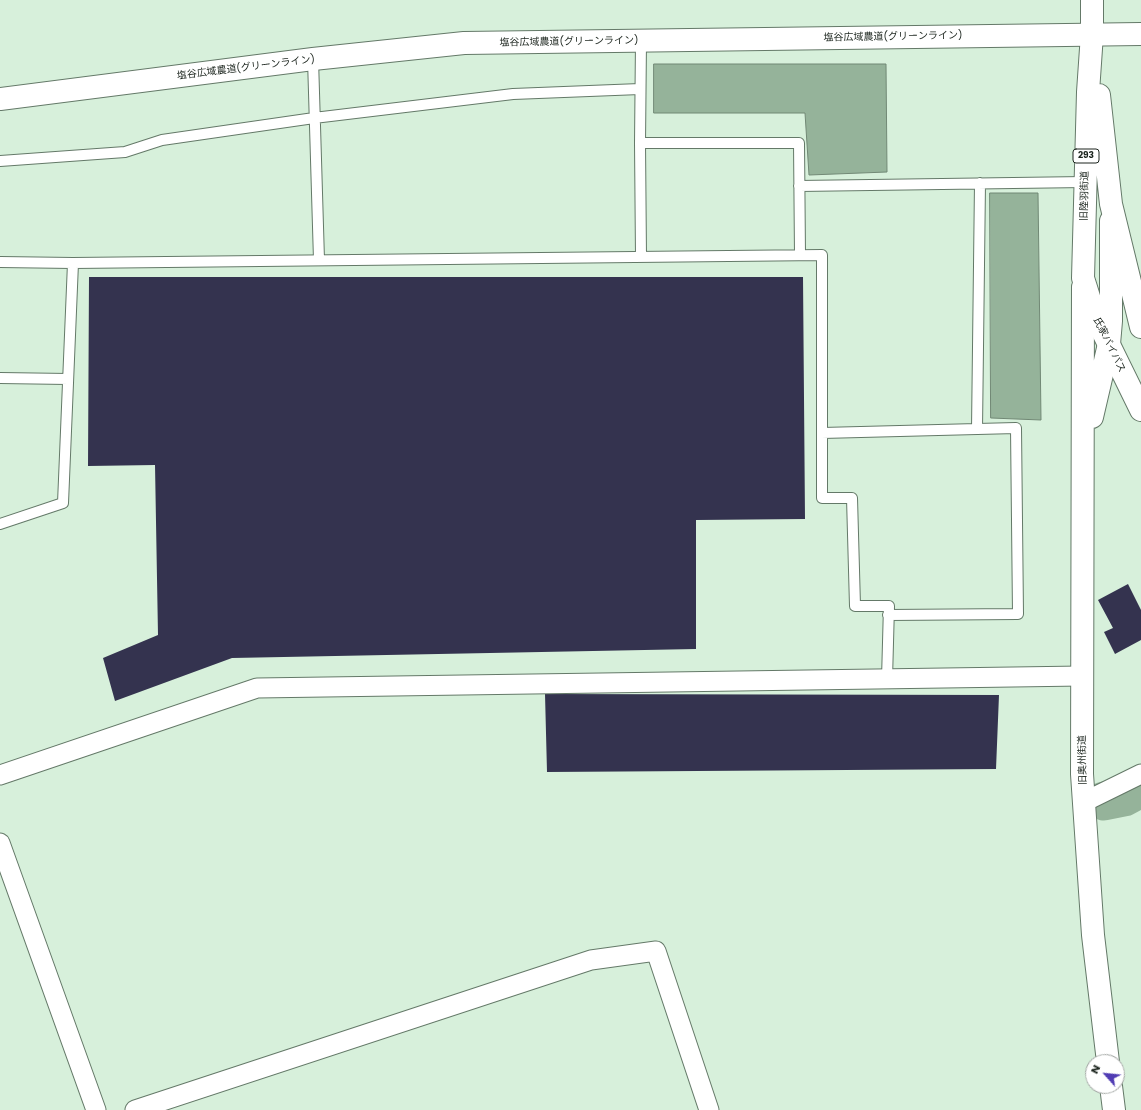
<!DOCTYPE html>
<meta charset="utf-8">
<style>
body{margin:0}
#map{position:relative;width:1141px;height:1110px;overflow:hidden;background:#d7f0db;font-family:Poppins,sans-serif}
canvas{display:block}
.north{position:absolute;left:1085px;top:1054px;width:40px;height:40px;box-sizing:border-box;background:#fff;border:1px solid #a4a8a5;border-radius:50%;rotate:297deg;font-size:11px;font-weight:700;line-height:16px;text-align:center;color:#1c251e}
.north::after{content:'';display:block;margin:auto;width:14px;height:18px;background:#513db4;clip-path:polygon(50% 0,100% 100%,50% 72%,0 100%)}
</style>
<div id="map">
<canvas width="1141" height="1110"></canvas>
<div class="north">N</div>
</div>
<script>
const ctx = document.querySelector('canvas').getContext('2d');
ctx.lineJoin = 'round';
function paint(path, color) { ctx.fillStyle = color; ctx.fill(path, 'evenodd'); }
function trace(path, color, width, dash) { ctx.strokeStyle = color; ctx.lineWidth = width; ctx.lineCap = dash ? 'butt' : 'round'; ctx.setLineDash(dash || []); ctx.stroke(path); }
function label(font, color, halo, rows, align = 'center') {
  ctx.font = font + ' Poppins,"Noto Sans JP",sans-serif'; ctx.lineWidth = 4; ctx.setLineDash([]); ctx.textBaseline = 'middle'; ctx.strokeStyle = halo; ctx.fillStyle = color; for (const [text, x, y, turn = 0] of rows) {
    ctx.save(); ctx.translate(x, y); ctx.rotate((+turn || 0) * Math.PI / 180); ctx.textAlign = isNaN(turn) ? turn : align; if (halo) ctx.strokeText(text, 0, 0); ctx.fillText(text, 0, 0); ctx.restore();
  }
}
const water = new Path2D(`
 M654,64H886L887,172L809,175L805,113H654Z
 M990,193H1038L1041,420L991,418Z`);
paint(water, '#95b39a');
trace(water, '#718875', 1);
trace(new Path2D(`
 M1104,801L1124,797L1141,788`), '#95b39a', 39);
paint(new Path2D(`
 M89,277H803L805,519L696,520V649L232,658L115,701L103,658L158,635L155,465L88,466Z
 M1128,584L1141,610V640L1115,654L1104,632L1113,628L1098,600Z
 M545,694L999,695L996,769L547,772Z`), '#34334f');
const lane = new Path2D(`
 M641,41L640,143H799L800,255
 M313,59L319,260
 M640,143L641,257
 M0,161L125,152L162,140L314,118L513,94L640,89
 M799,186L1085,182
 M0,262L73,263
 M0,378L68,379
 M977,429L980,183
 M822,433L1016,428L1018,614L888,615
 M0,524L63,503L73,263L822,255V498H852L855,606H889L887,679`);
const street = new Path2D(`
 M0,775L257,688L1082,676
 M1084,802L1141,774
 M0,843L96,1110
 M135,1110L591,960L656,951L709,1110`);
const secondary = new Path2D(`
 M0,99L313,59L464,43L1141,34
 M1083,287L1082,774L1093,935L1108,1062
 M1092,417L1109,344L1111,321V221
 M1111,1086L1114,1110`);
const highway = new Path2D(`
 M1092,0V34L1088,92L1083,278L1095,316L1141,410
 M1099,95L1111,204L1141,327`);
trace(lane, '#647968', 12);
trace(street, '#647968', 21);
trace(secondary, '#647968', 24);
trace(highway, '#647968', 24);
trace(lane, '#fff', 10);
trace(street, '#fff', 19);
trace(secondary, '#fff', 22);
trace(highway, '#fff', 22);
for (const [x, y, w] of [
 [1086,156,26]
]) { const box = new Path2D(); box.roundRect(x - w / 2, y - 7, w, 14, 3); ctx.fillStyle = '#fff'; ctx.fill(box); trace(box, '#1c251e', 1); }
label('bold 9px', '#1c251e', null, [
 ["293",1086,156]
]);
label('10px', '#1c251e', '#fff', [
 ["塩谷広域農道(グリーンライン)",893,37,-1],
 ["塩谷広域農道(グリーンライン)",569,42,-1],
 ["塩谷広域農道(グリーンライン)",246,68,-7],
 ["旧陸羽街道",1085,196,-89],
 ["氏家バイパス",1109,345,64],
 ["旧奥州街道",1083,760,-91]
]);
</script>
